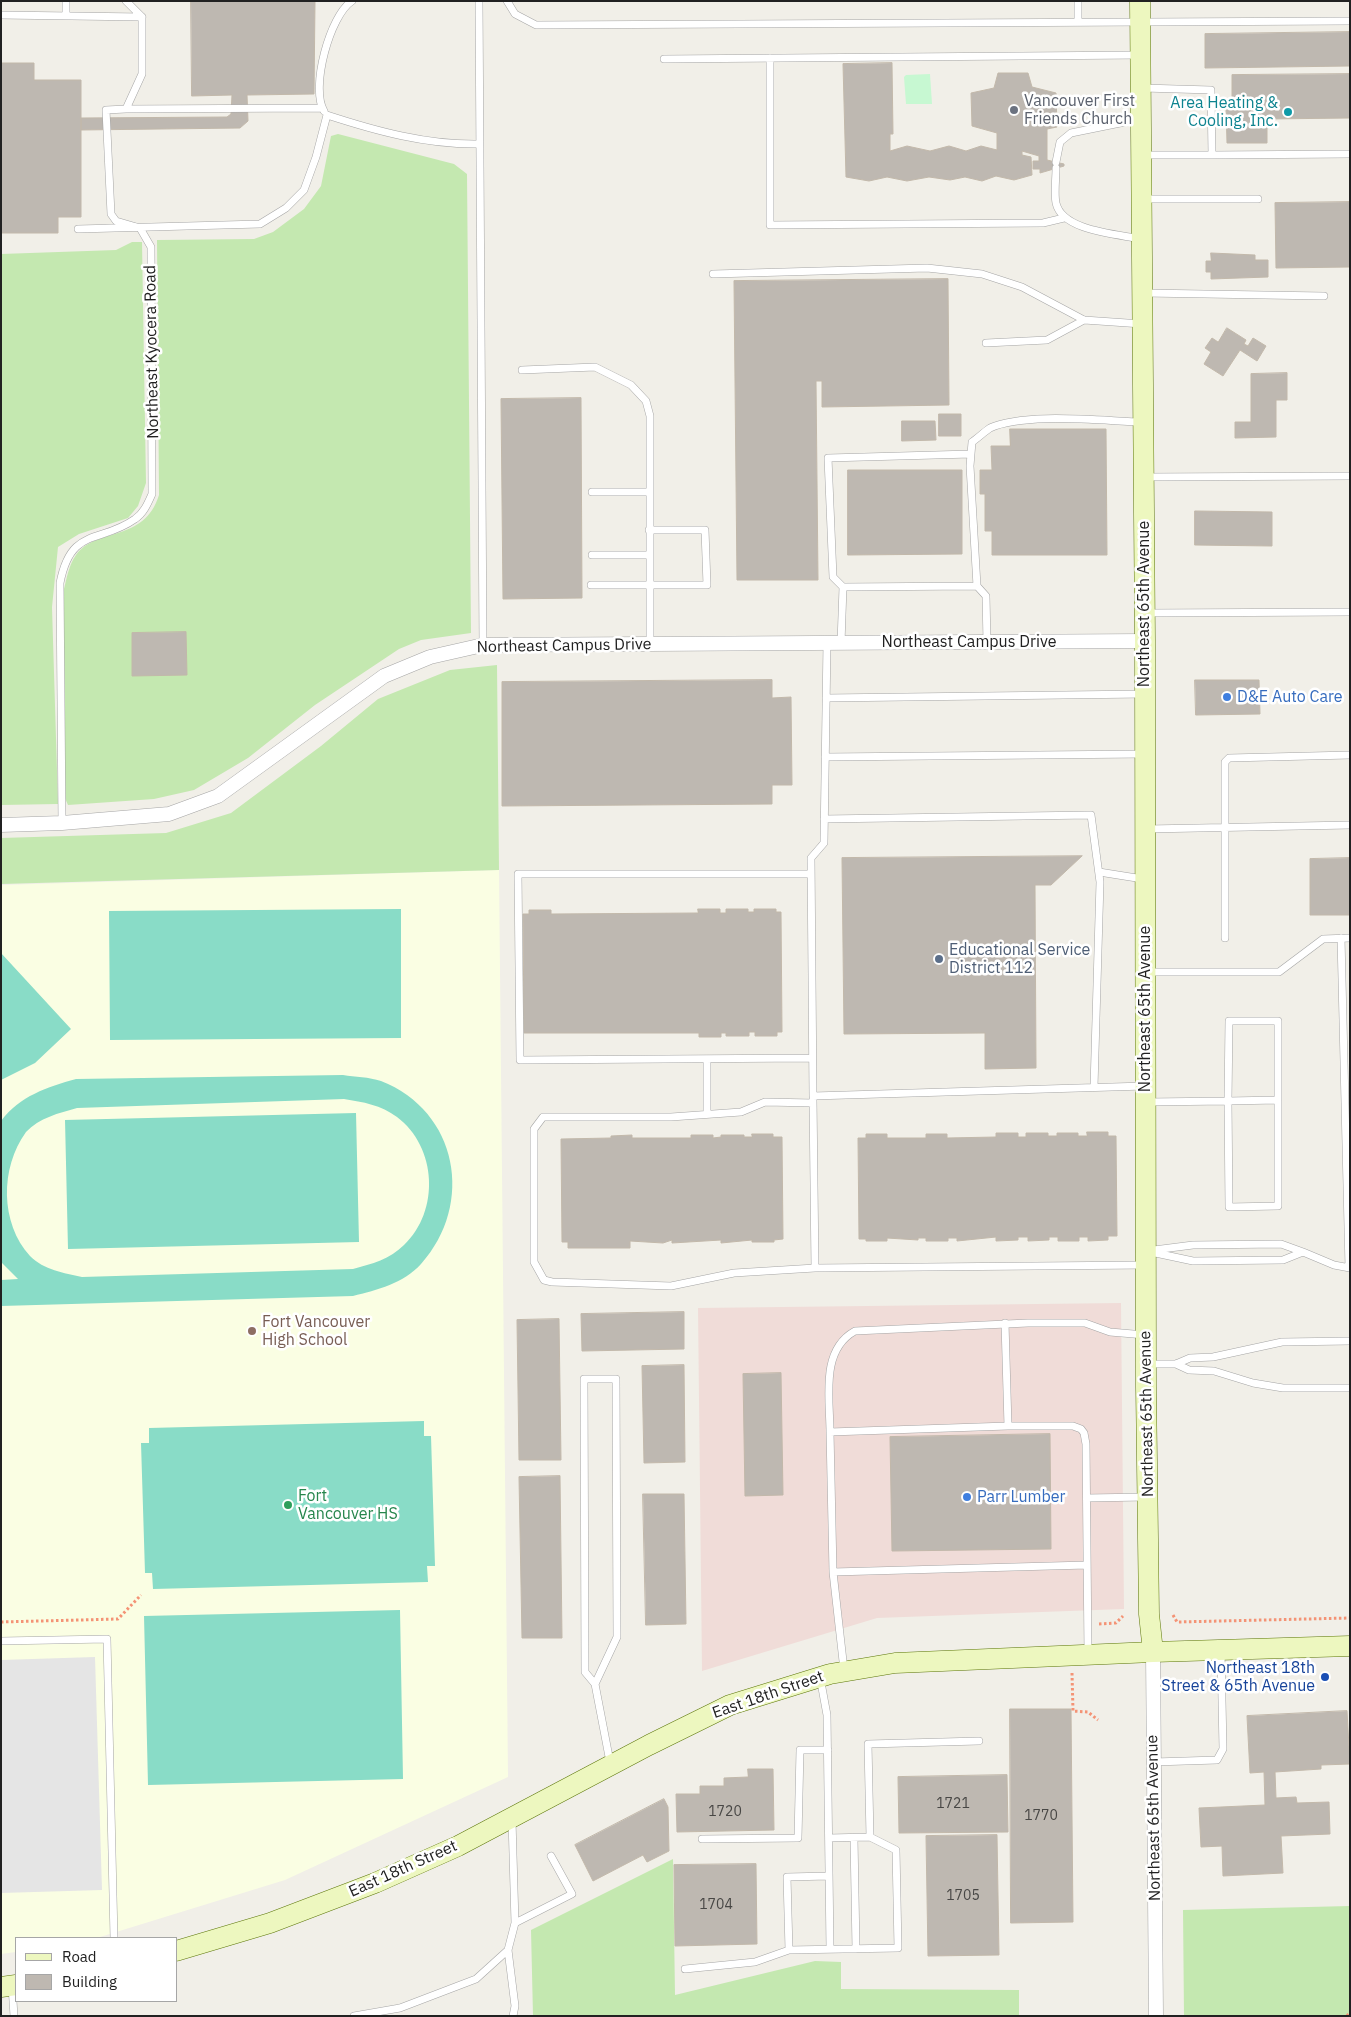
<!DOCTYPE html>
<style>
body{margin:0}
#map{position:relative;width:1351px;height:2017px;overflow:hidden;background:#f1efe8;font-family:"IBM Plex Sans",sans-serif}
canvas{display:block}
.frame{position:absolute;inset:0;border:2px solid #212121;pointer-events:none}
.legend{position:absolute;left:15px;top:1937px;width:162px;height:65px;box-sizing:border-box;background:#fff;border:1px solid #a6a6a6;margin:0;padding:6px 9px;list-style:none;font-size:15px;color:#212121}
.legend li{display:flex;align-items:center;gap:10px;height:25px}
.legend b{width:25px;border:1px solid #a6a6a6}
</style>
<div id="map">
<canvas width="1351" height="2017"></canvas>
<div class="frame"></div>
<ul class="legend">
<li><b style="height:6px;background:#edf7bf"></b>Road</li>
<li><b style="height:14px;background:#beb8b1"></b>Building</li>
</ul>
</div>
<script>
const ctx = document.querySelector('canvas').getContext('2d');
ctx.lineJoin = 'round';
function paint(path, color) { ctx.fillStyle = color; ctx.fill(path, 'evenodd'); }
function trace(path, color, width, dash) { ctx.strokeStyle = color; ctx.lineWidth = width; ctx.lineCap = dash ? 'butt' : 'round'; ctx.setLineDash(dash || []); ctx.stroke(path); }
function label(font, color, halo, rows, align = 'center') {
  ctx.font = font + ' "IBM Plex Sans",sans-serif'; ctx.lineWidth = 5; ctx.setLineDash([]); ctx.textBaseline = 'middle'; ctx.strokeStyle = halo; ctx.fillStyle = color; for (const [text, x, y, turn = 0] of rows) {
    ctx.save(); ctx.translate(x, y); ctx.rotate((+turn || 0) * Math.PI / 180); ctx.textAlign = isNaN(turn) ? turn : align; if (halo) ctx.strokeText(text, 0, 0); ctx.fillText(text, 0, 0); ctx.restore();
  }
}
paint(new Path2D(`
 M1121,1303L1124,1609L877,1618L702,1671L698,1308Z`), '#f0dcd8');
paint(new Path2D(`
 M499,870L508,1777L285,1880L100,1937L16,1938V1952L1,1954V885Z`), '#fafee3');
paint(new Path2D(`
 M338,134L454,164L467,174L471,633L421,640L399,649L315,705L248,758L194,790L154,799L68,805L64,796V589C67,577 69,565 76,555C96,527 144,543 159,495L157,240L254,239L273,232L304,209L321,186L331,136Z
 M132,242H142L146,483L138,506L128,518L79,534L58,547L52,607L58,804L1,805V254L116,250Z
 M497,665L499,870L1,884V838L166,833L231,813L321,746L378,699L450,670Z
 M673,1859L675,1995L815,1961L841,1962V1989L1019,1990V2016H533L531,1930Z
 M1350,1906V2016H1184L1183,1910Z`), '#c4e8b0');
paint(new Path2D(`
 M930,74L932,104H906L904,77L906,75Z`), '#c7f8d2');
paint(new Path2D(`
 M401,909V1038L110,1040L109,911Z
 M1,953L71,1029L35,1063L1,1080Z
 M343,1075C355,1077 369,1077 381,1081C458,1111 475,1204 421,1264C404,1283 377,1290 353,1296L1,1306V1280L18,1279L1,1262V1121C20,1096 47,1087 76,1079ZM344,1099C363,1102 381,1105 397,1117C437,1147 440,1211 404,1245C390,1259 372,1264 353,1269L82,1277C64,1273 44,1270 30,1256C0,1223 0,1168 26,1132C39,1118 59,1113 77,1108Z
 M356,1113L359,1242L68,1249L65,1120Z
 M424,1421V1436H431L435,1566H427L428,1582L153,1589L152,1573H145L141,1443H149V1428Z
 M400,1610L403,1779L148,1785L144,1616Z`), '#89dcc7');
paint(new Path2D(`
 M95,1657L102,1890L1,1893V1660Z`), '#e5e5e5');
const building = new Path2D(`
 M191,1H315L314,94L247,95L248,121L240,128L81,130V118L227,117L231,114L232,95L192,96Z
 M1350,32V66L1205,68V34Z
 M1,63H34V80H81V217H58V233H1Z
 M892,63L893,134H890V151L907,146L930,151L949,146L966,151L981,146L997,150V133L972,126L971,93L994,88L998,73H1028L1032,87L1056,93L1057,127L1047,129V160L1064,164V166L1040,173V169H1033V161H1039V156L1022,151V155L1031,157L1032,175L1014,180L996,176L982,181L965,177L950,180L929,177L907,181L887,177L869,181L846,177L843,64Z
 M1350,74V118L1267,119V143H1227L1226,107H1232V75Z
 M1350,202V267L1276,268L1275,203Z
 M1211,253L1255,255V260H1268V277L1211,279V272H1206V261H1211Z
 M948,279L949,405L822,407V381H816L818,580H737L734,281Z
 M1227,328L1246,340L1244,344L1248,346L1253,338L1266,346L1257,361L1240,350L1223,376L1204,364L1211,352L1205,348L1212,338L1218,342Z
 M1287,373V400H1276V437L1235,438V422H1251V374Z
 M581,398L582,598L503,599L501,399Z
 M939,414H961V436H939Z
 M902,421H935L936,440L902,441Z
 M1010,429H1106L1107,555H992V531H985V494H980V470H992L991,446H1010Z
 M848,470H962V554L848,555Z
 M1195,511L1272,512V546L1195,545Z
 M186,632L187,675L132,676V633Z
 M772,680V698L791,697L792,785H772V804L502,806V682Z
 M1195,680H1259L1260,714L1196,715Z
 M1082,856L1051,885H1035L1036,1068L985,1069V1033L844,1034L842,858Z
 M1350,858V915H1310V859Z
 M698,909H720V913H726V909H748V912H754V909H776V912H781L782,1032H777V1036H755V1032H749V1036H726V1033H721V1037H699V1033H524L523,914H529V910H551V914L698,913Z
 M1087,1132H1108V1136H1116L1117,1236H1108V1240L1088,1241V1237H1079V1241H1058V1237H1049V1240L1028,1241V1237H1018V1240L996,1241V1237L957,1241V1238H948V1241H926V1238H918V1240L887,1238V1241H866V1239H859L858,1138H866V1134H887V1138H926V1134H947V1138L996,1137V1133H1018V1137H1026V1133H1048V1136H1057V1133H1078V1136H1087Z
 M752,1134H773V1137H782L783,1239L774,1240V1242H752V1240L721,1243V1240L672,1243V1240L663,1243L630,1241V1248H568V1242H562L561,1139L611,1138V1136L632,1135V1138H691V1135H713V1138L721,1137V1135H744V1137H752Z
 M684,1312V1349L582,1351L581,1314Z
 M559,1319L561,1460H519L517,1320Z
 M684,1365L685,1462L644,1463L642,1366Z
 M781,1373L783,1495L745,1496L743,1374Z
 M1050,1434L1051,1549L892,1551L890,1437Z
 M560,1476L562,1638H522L519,1477Z
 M643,1494H684L686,1624L646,1625Z
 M1010,1709H1071L1073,1922L1011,1923Z
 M1347,1711L1350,1764L1321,1765V1769L1275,1772L1276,1798L1296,1797L1297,1803L1329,1802L1330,1834L1281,1836L1283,1873L1223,1876L1222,1846L1201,1847L1199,1808L1265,1805L1264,1772L1250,1773L1247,1716Z
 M748,1769H773L774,1830L677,1832L676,1794H700V1786H724V1778L748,1777Z
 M1007,1775L1008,1832L899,1833L898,1777Z
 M664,1799L668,1807L669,1851L647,1862L643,1855L593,1881L575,1845Z
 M997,1835L999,1955L928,1956L926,1836Z
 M756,1864L757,1944L675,1946L674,1865Z`);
paint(building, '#beb8b1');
trace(building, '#c2b8aa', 1);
const lane = new Path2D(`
 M66,1V15
 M126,1L142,17
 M479,1L483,645
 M507,1L515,14L536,25L1350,21
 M1,15L142,17
 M1078,21V1
 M770,58V225L1043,223L1064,218
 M664,59L1140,55
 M126,109L322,108
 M324,111C310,88 330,15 352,1
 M1142,155H1212L1211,90L1143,88
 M1212,155L1350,154
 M1056,162L1060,142L1071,133L1140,119
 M1056,168C1056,179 1054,193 1056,203C1062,231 1117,234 1141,239
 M1144,199H1258
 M78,229L260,224L286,208L304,190L316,157L327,115C376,131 427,145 479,144
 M713,274L927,268L982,274L1022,287L1084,320L1142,324
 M1145,293L1324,296
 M986,343L1047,340L1084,320
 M522,370L595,367L631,385L646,401L650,416V644
 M1145,477L1350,476
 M592,492H650
 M592,555H650
 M591,585H707L705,530H649
 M977,586L970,466L972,442C978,438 984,432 990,428C1025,412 1103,421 1143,422
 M843,587L833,577L828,458L971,454
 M1147,613L1350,612
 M827,643L824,843L811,858L813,1096L1145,1086
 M841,643L843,587L977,586L986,596L987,642
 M826,698L1144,694
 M825,757L1144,754
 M824,819L1091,815L1100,882L1094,1087
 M62,823L60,583C71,526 100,544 135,519C144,513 148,503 152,494L151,247L140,228L116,221L111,214L106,110L126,109L142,74V17
 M1148,829L1350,825
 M1099,872L1143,879
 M811,874H518L520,1060L812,1058
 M1225,938V762L1229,758L1350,755
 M1341,938L1349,1268
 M1148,972H1279L1323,939L1350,938
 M707,1059V1114
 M813,1099L815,1268L1145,1265
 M1148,1102L1228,1101L1229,1207L1278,1206V1021H1229L1228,1101L1278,1100
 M813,1103L765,1102L741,1112L671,1117H543L534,1129V1262L544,1280L552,1282L671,1286L734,1273L815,1268
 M1281,1244L1303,1252L1283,1260L1193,1261L1146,1251L1193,1245Z
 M1303,1252L1334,1265L1350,1268
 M1005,1323L1008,1426
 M1148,1364H1176L1190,1358L1213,1357L1282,1342L1350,1341
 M1176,1364L1189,1370L1214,1371L1253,1383L1283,1388H1350
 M830,1432L833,1572L844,1670
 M1087,1498L1146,1497
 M833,1572L1087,1565
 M1,1641L107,1639L114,1938
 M1088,1654L1086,1444L1084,1433L1081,1429L1073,1426H1008L830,1432C830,1399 820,1350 855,1331L1028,1323H1085L1110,1332L1145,1335
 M820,1677L827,1715L830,1949
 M595,1684L585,1672L584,1379H616L617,1637L595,1684L610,1762
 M1154,1762L1217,1760L1223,1749L1221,1652
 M512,1820L515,1923L572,1894L551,1856
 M829,1838L870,1837L868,1744L979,1741
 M854,1838L856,1949
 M702,1839L798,1838L800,1750H828
 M789,1950L787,1877L829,1876
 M685,1969L755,1962L789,1950L898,1948L896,1850L870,1837
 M12,1986L14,2016
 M354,2016L400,2008L476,1979L508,1950
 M513,2016L515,2006L508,1950L515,1923`);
const street = new Path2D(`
 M1,825L62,823L169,814L218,796L384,676L430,657L483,645L1145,641
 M1153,1652L1156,2016`);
const secondary = new Path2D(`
 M1140,1L1145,641L1146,1387L1149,1614L1153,1652
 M176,1951L270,1923L375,1883L458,1846L649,1745L730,1705L830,1674L895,1663L1153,1652L1350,1646
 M1,1987L16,1985`);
trace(lane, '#a5a5a5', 8);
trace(street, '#a5a5a5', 15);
trace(secondary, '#5c7609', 21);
trace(new Path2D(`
 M1173,1615L1177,1622L1350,1618
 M1,1622L118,1619L141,1595
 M1099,1624L1116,1623L1123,1616
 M1072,1673L1073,1711L1088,1712L1098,1720
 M1347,2016L1350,2012`), '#f49375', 3, [2.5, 2.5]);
trace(lane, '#fff', 7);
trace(street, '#fff', 14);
trace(secondary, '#edf7bf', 20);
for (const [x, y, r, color] of [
 [1014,110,5,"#6b7280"],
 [1288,112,5,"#0f9aa8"],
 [1227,697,5,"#3f7fe0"],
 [939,959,5,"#5c6f8a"],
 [252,1331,5,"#8d6e63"],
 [967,1497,5,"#3f7fe0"],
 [288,1505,5,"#2e9e5b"],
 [1325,1677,5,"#1a4fb4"]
]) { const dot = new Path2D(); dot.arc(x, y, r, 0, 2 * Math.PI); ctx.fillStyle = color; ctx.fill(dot); trace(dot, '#fff', 2); }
label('14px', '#484745', null, [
 ["1721",953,1804],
 ["1720",725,1812],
 ["1770",1041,1816],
 ["1705",963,1896],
 ["1704",716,1905]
]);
label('16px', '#5b616d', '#fff', [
 ["Vancouver First",1024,101],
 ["Friends Church",1024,119]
], 'left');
label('16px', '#0d838f', '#fff', [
 ["Area Heating &",1278,103],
 ["Cooling, Inc.",1278,121]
], 'right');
label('16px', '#212121', '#fff', [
 ["Northeast Kyocera Road",152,352,-91],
 ["Northeast 65th Avenue",1144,604,-90],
 ["Northeast Campus Drive",969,642],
 ["Northeast Campus Drive",564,646,-1],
 ["Northeast 65th Avenue",1145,1009,-90],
 ["Northeast 65th Avenue",1147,1414,-91],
 ["East 18th Street",768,1695,-19],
 ["Northeast 65th Avenue",1154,1818,-91],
 ["East 18th Street",403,1869,-24]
]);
label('16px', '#366cbe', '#fff', [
 ["D&E Auto Care",1237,697],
 ["Parr Lumber",977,1497]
], 'left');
label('16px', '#4e5e75', '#fff', [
 ["Educational Service",949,950],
 ["District 112",949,968]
], 'left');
label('16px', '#785e54', '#fff', [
 ["Fort Vancouver",262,1322],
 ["High School",262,1340]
], 'left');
label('16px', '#27864d', '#fff', [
 ["Fort",298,1496],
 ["Vancouver HS",298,1514]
], 'left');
label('16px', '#164399', '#fff', [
 ["Northeast 18th",1315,1668],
 ["Street & 65th Avenue",1315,1686]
], 'right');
</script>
